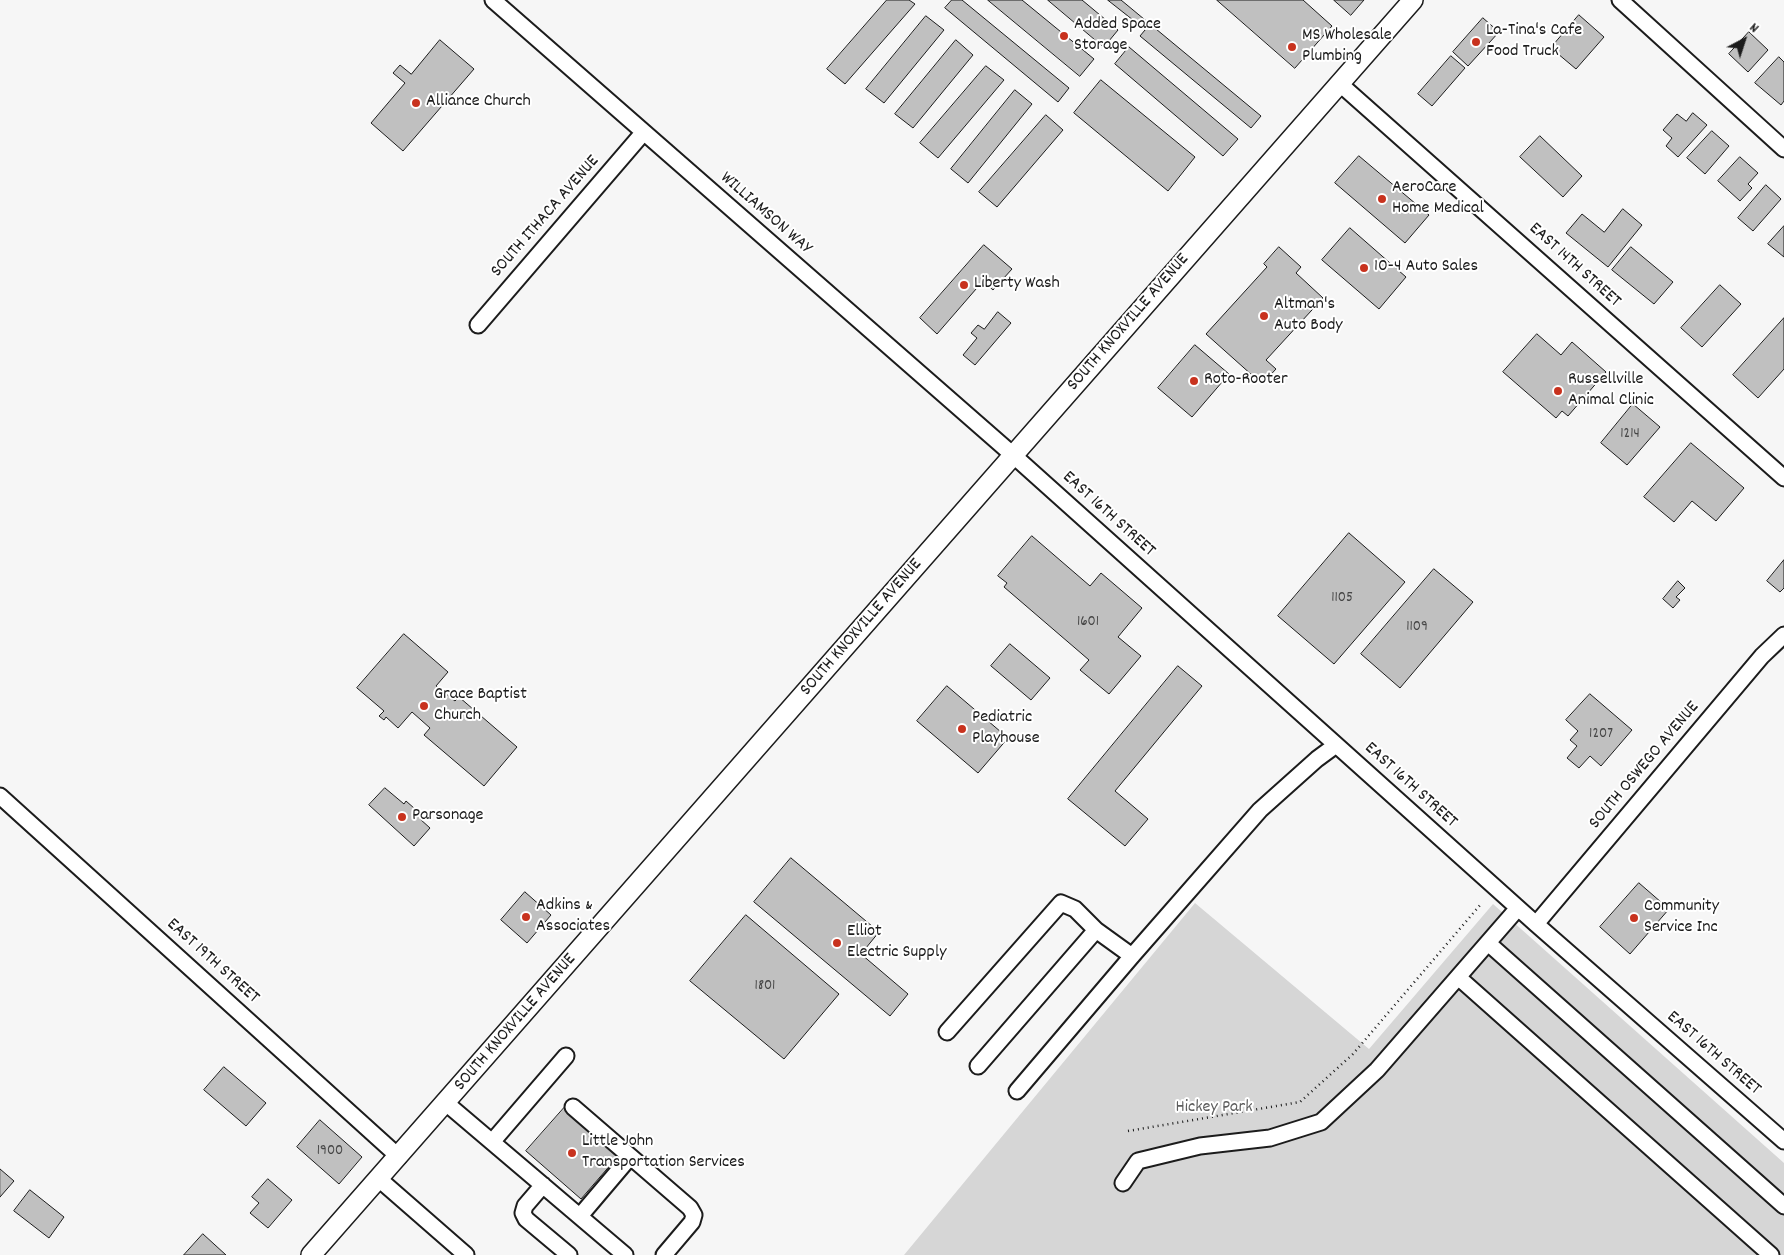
<!DOCTYPE html>
<style>
body{margin:0}
#map{position:relative;width:1784px;height:1255px;overflow:hidden;background:#f6f6f6;font-family:Dekko,sans-serif}
canvas{display:block}
.north{position:absolute;left:1719px;top:15px;width:50px;height:50px;-webkit-text-stroke:4px #fff;paint-order:stroke;rotate:40deg;font-size:14px;font-weight:700;line-height:20px;text-align:center;color:#1c1c1c}
.north::after{content:'';display:block;margin:auto;width:18px;height:22px;background:#1c1c1c;clip-path:polygon(50% 0,100% 100%,50% 72%,0 100%)}
</style>
<div id="map">
<canvas width="1784" height="1255"></canvas>
<div class="north">N</div>
</div>
<script>
const ctx = document.querySelector('canvas').getContext('2d');
ctx.lineJoin = 'round';
function paint(path, color) { ctx.fillStyle = color; ctx.fill(path, 'evenodd'); }
function trace(path, color, width, dash) { ctx.strokeStyle = color; ctx.lineWidth = width; ctx.lineCap = dash ? 'butt' : 'round'; ctx.setLineDash(dash || []); ctx.stroke(path); }
function label(font, color, halo, rows, align = 'center') {
  ctx.font = font + ' Dekko,sans-serif'; ctx.lineWidth = 4; ctx.setLineDash([]); ctx.textBaseline = 'middle'; ctx.strokeStyle = halo; ctx.fillStyle = color; for (const [text, x, y, turn = 0] of rows) {
    ctx.save(); ctx.translate(x, y); ctx.rotate((+turn || 0) * Math.PI / 180); ctx.textAlign = isNaN(turn) ? turn : align; if (halo) ctx.strokeText(text, 0, 0); ctx.fillText(text, 0, 0); ctx.restore();
  }
}
paint(new Path2D(`
 M1195,903L1369,1049L1493,904L1784,1163V1255H904Z`), '#d6d6d6');
const building = new Path2D(`
 M887,0H909L915,4L845,84L827,69Z
 M952,0H962L1069,88L1058,102L945,8Z
 M988,0H1022L1094,59L1080,76Z
 M1048,0H1082L1118,30L1104,47Z
 M1108,0H1121L1261,116L1251,128L1140,36L1145,30Z
 M1217,0H1303L1332,26L1295,68Z
 M1334,0H1364L1351,15Z
 M1579,15L1604,37L1576,69L1551,48Z
 M926,16L944,30L884,103L866,89Z
 M1483,18L1499,32L1468,66L1453,52Z
 M1749,32L1768,50L1748,72L1729,54Z
 M440,40L474,69L403,151L371,123L405,83L393,73L400,65L411,74Z
 M956,40L973,55L913,128L895,114Z
 M1129,47L1238,139L1223,156L1115,64Z
 M1451,56L1465,68L1432,106L1418,94Z
 M1779,57L1784,62V101L1781,105L1755,83Z
 M986,66L1004,80L938,158L920,143Z
 M1101,80L1195,157L1168,191L1074,113Z
 M1015,90L1032,104L968,183L951,169Z
 M1693,113L1707,125L1678,157L1666,146L1672,138L1663,130L1677,114L1686,121Z
 M1046,115L1063,130L997,207L979,192Z
 M1712,131L1729,146L1705,174L1687,158Z
 M1540,136L1582,176L1563,197L1520,157Z
 M1359,156L1429,215L1405,243L1335,183Z
 M1740,157L1758,173L1748,184L1752,188L1740,201L1718,181Z
 M1766,185L1781,199L1753,231L1738,218Z
 M1623,209L1642,225L1608,267L1566,233L1582,214L1604,232Z
 M1784,226V257L1768,244Z
 M1350,228L1406,277L1379,309L1322,260Z
 M984,245L1012,269L993,290L983,281L937,334L920,318Z
 M1279,247L1301,267L1296,273L1323,298L1266,360L1276,369L1262,384L1206,334L1267,267L1264,264Z
 M1631,247L1673,282L1654,304L1612,270Z
 M1720,285L1741,304L1702,347L1681,328Z
 M998,312L1011,323L975,365L963,355L977,338L971,333L978,325L984,329Z
 M1784,318V369L1758,398L1733,375Z
 M1537,334L1561,355L1572,342L1606,372L1568,416L1562,411L1556,418L1503,372Z
 M1195,345L1229,374L1192,417L1158,388Z
 M1633,404L1660,427L1627,465L1601,443Z
 M1691,443L1744,488L1716,521L1692,501L1674,522L1644,497Z
 M1349,533L1405,582L1334,664L1278,616Z
 M1032,536L1090,586L1101,573L1142,608L1118,637L1141,656L1109,694L1080,670L1089,660L1004,587L1007,583L998,576Z
 M1784,560V588L1780,592L1767,581Z
 M1434,569L1473,602L1400,688L1361,654Z
 M1678,581L1685,588L1676,597L1680,600L1673,608L1663,599Z
 M404,634L448,672L436,686L455,701L459,697L517,747L484,786L424,735L430,728L412,712L398,728L386,717L384,720L379,716L384,711L357,688Z
 M1010,644L1050,678L1031,700L991,666Z
 M1178,666L1202,686L1115,791L1148,819L1125,846L1068,799Z
 M947,686L1008,738L978,773L917,721Z
 M1590,694L1632,730L1601,766L1590,756L1579,768L1567,758L1577,746L1570,740L1578,731L1566,720Z
 M385,788L404,804L406,801L423,816L420,819L430,828L414,846L369,805Z
 M791,858L879,932L861,954L908,994L890,1016L754,902Z
 M1639,883L1669,909L1630,954L1600,927Z
 M525,892L551,915L527,943L501,920Z
 M746,915L839,994L784,1059L690,981Z
 M224,1067L266,1103L246,1126L204,1090Z
 M564,1108L619,1155L581,1199L526,1151Z
 M320,1120L362,1157L339,1184L297,1147Z
 M0,1169L14,1181L0,1197Z
 M268,1179L292,1200L268,1228L250,1213L259,1203L252,1197Z
 M30,1190L64,1217L49,1238L14,1211Z
 M203,1234L226,1255H184Z`);
paint(building, '#c0c0c0');
trace(building, '#1c1c1c', 1);
const minor = new Path2D(`
 M493,0L1013,455L1536,924L1784,1141
 M1620,0L1784,149
 M1339,83L1784,478
 M478,325L643,133
 M0,796L399,1157
 M1536,924L1762,656L1784,635
 M1488,943L1784,1206
 M1458,977L1771,1255
 M947,1032L1061,903L1075,909L1096,930L1132,956
 M978,1066L1096,930
 M1017,1091L1132,956L1260,810L1317,759L1336,745
 M446,1103L625,1255
 M573,1107L690,1208L694,1215L692,1222L664,1255
 M492,1142L566,1056
 M379,1179L466,1255
 M1123,1183L1138,1161L1200,1146L1270,1138L1321,1122L1377,1070L1518,908
 M543,1185L525,1206L523,1213L526,1219L569,1255
 M580,1216L630,1157`);
const major = new Path2D(`
 M311,1255L1413,0`);
trace(minor, '#1c1c1c', 19);
trace(major, '#1c1c1c', 22);
trace(new Path2D(`
 M1128,1131L1300,1102L1353,1054L1481,904`), '#1c1c1c', 2.5, [1, 4]);
trace(minor, '#fff', 15);
trace(major, '#fff', 19);
for (const [x, y, r, color] of [
 [1064,36,5,"#c8321e"],
 [1476,42,5,"#c8321e"],
 [1292,47,5,"#c8321e"],
 [416,103,5,"#c8321e"],
 [1382,199,5,"#c8321e"],
 [1364,268,5,"#c8321e"],
 [964,285,5,"#c8321e"],
 [1264,316,5,"#c8321e"],
 [1194,381,5,"#c8321e"],
 [1558,391,5,"#c8321e"],
 [424,706,5,"#c8321e"],
 [962,729,5,"#c8321e"],
 [402,817,5,"#c8321e"],
 [526,917,5,"#c8321e"],
 [1634,918,5,"#c8321e"],
 [837,943,5,"#c8321e"],
 [572,1153,5,"#c8321e"]
]) { const dot = new Path2D(); dot.arc(x, y, r, 0, 2 * Math.PI); ctx.fillStyle = color; ctx.fill(dot); trace(dot, '#fff', 2); }
label('15px', '#454545', null, [
 ["1214",1630,435],
 ["1105",1342,599],
 ["1601",1088,623],
 ["1109",1417,628],
 ["1207",1601,735],
 ["1801",765,987],
 ["1900",330,1152]
]);
label('18px', '#1c1c1c', '#fff', [
 ["Added Space",1074,26],
 ["Storage",1074,47],
 ["La-Tina's Cafe",1486,32],
 ["Food Truck",1486,53],
 ["MS Wholesale",1302,37],
 ["Plumbing",1302,58],
 ["Alliance Church",426,103],
 ["AeroCare",1392,189],
 ["Home Medical",1392,210],
 ["10-4 Auto Sales",1374,268],
 ["Liberty Wash",974,285],
 ["Altman's",1274,306],
 ["Auto Body",1274,327],
 ["Roto-Rooter",1204,381],
 ["Russellville",1568,381],
 ["Animal Clinic",1568,402],
 ["Grace Baptist",434,696],
 ["Church",434,717],
 ["Pediatric",972,719],
 ["Playhouse",972,740],
 ["Parsonage",412,817],
 ["Adkins &",536,907],
 ["Associates",536,928],
 ["Community",1644,908],
 ["Service Inc",1644,929],
 ["Elliot",847,933],
 ["Electric Supply",847,954],
 ["Little John",582,1143],
 ["Transportation Services",582,1164]
], 'left');
label('18px', '#1c1c1c', '#fff', [
 ["WILLIAMSON WAY",765,214,41],
 ["SOUTH ITHACA AVENUE",546,217,-49],
 ["EAST 14TH STREET",1574,266,42],
 ["SOUTH KNOXVILLE AVENUE",1129,323,-49],
 ["EAST 16TH STREET",1108,515,42],
 ["SOUTH KNOXVILLE AVENUE",862,628,-49],
 ["SOUTH OSWEGO AVENUE",1645,766,-50],
 ["EAST 16TH STREET",1410,786,42],
 ["EAST 19TH STREET",212,962,42],
 ["SOUTH KNOXVILLE AVENUE",516,1023,-49],
 ["EAST 16TH STREET",1713,1054,41]
]);
label('18px', '#5d5d5d', '#fff', [
 ["Hickey Park",1214,1109]
]);
</script>
